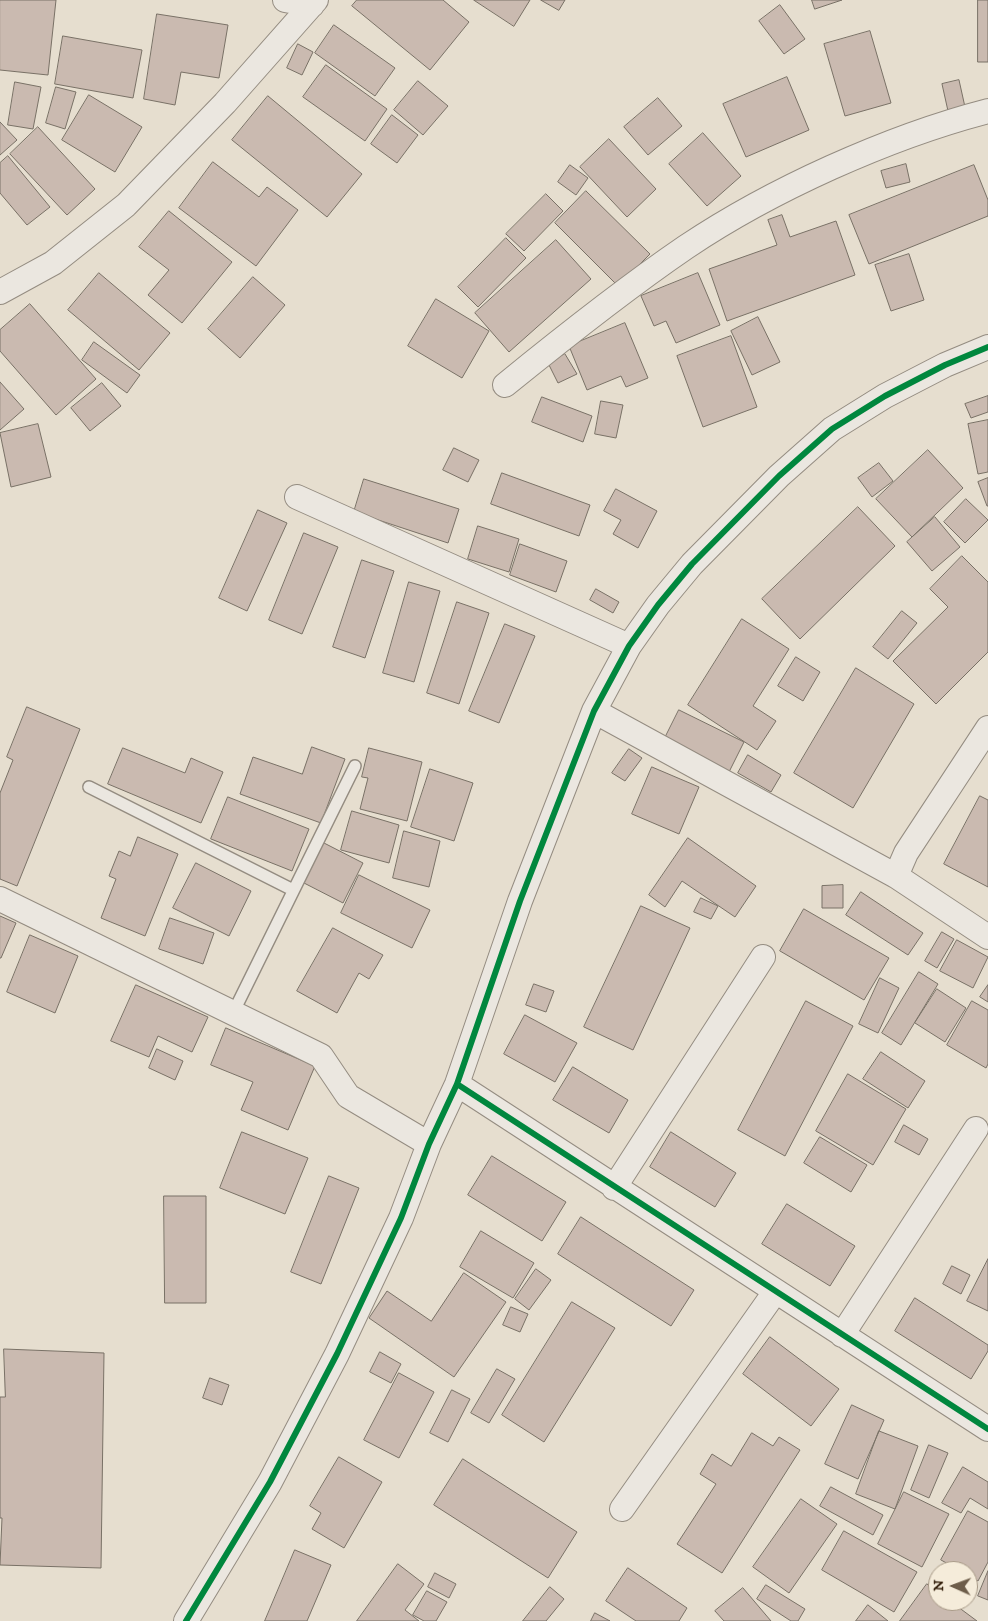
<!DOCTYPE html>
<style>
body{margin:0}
#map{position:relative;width:988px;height:1621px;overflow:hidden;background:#e6decf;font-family:"IM FELL DW Pica",serif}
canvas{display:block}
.north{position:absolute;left:928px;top:1561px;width:50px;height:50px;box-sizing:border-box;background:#f5ecda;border:1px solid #a59784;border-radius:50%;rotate:272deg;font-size:14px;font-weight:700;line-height:20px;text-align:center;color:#2c1703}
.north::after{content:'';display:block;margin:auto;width:18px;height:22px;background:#6d5d4a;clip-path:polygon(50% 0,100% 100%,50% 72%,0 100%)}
</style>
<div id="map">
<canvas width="988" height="1621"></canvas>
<div class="north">N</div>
</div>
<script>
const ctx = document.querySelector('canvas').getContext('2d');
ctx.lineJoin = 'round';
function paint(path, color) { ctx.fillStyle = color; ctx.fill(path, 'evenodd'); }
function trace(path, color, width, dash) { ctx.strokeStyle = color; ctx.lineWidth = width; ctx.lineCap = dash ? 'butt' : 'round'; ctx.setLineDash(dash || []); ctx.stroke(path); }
const building = new Path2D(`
 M0,0H56L48,75L0,70Z
 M357,0H443L469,22L430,70L352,6Z
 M474,0H530L514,26Z
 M541,0H565L559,10Z
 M812,0H842L815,9Z
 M978,0H988V62H978Z
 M780,5L805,39L784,54L759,21Z
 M157,14L228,25L219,78L181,72L175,105L144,99Z
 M334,25L395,68L375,96L315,53Z
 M870,31L891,103L845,116L824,44Z
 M63,36L142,50L133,98L55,84Z
 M298,44L313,52L302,75L287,68Z
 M326,65L387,109L365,141L303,97Z
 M787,77L809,130L746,157L723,104Z
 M959,80L965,107L948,111L942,84Z
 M418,81L448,106L423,135L394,110Z
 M15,82L41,87L33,129L8,125Z
 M56,87L76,92L65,129L46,123Z
 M89,95L142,127L115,172L62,140Z
 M268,96L362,174L327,217L232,140Z
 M658,98L682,126L648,155L624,127Z
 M392,115L418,135L397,163L371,144Z
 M0,122L17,140L0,155Z
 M38,127L95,189L67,215L10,154Z
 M703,133L741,176L707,206L669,164Z
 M609,139L656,189L627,217L580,167Z
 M8,156L50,207L27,225L0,193V163Z
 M213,162L259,197L267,187L298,210L256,266L179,208Z
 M906,164L910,182L886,188L881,171Z
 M570,165L588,178L576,195L558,182Z
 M974,165L988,200V216L869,264L849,215Z
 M586,191L650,254L618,286L555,223Z
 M546,194L563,211L524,251L506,234Z
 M169,211L232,262L182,323L148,295L169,270L139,247Z
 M782,215L790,237L836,221L855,275L727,321L709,269L777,245L768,220Z
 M506,238L526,258L478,307L458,287Z
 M556,240L591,279L509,352L475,313Z
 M909,254L924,300L891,311L875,265Z
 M99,273L170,333L139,370L68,310Z
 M698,273L720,325L676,343L666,321L654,326L641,296Z
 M253,277L285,305L240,358L208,329Z
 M436,299L489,331L462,378L408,346Z
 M30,304L96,379L56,415L0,351V330Z
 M758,317L780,362L752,375L731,331Z
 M625,323L648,378L626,387L621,376L587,390L569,346Z
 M731,336L757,407L703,427L677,356Z
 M94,342L140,375L127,393L82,360Z
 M565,354L577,374L558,383L548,363Z
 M0,382L24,409L0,430Z
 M102,383L121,406L90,431L71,408Z
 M988,396V412L971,418L965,404Z
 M542,397L592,416L583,442L532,422Z
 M601,401L623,405L616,438L595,434Z
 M988,420V472L978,474L968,424Z
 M38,424L51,477L11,487L0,433Z
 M454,448L479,460L468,482L443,470Z
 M928,450L963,488L912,537L876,499Z
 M879,463L893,481L872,497L858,478Z
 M502,473L590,505L579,536L491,504Z
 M988,478V506H987L978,482Z
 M364,479L459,509L448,543L354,512Z
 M616,489L657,511L638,548L613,534L621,520L604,511Z
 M966,499L988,520L965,543L944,522Z
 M858,507L895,546L800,639L762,599Z
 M258,510L287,523L247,611L219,598Z
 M935,517L960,547L932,571L907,542Z
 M478,526L519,539L509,572L468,559Z
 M304,533L338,547L302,634L269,620Z
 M520,544L567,561L556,592L510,575Z
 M962,556L988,582V652L936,704L893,661L948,607L930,589Z
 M362,560L394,571L365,658L333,647Z
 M409,582L440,591L414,682L383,673Z
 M596,589L619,602L613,613L590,600Z
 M457,602L489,613L459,704L427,693Z
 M902,611L917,623L888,659L873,647Z
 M742,619L789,649L753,706L776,721L757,750L688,705Z
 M505,624L535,636L499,723L469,711Z
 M796,657L820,672L803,701L778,686Z
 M856,668L914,704L853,808L794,773Z
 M27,707L80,729L17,886L0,879V793L13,760L7,757Z
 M679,710L744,742L729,772L664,740Z
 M312,747L345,759L321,823L240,794L253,757L302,774Z
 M123,748L185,773L191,758L223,772L201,823L108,784Z
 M369,748L422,762L407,821L360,809L368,778L362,777Z
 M629,749L642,758L625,781L612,773Z
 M748,755L781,775L771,792L738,773Z
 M652,767L699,787L679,834L632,814Z
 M430,769L473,783L454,841L411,827Z
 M980,796L988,800V887L944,864Z
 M228,797L309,829L292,871L211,839Z
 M352,811L399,825L389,863L341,850Z
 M404,831L440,841L429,887L393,878Z
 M138,837L178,854L145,936L101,918L116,879L109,876L119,851L130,856Z
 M688,838L756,886L735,917L682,881L665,907L649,895Z
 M324,843L363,863L343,903L304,883Z
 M196,863L251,891L229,936L173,908Z
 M359,875L430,910L412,948L341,913Z
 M843,885V908H822V886Z
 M861,892L923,933L908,955L846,915Z
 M701,898L718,906L711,919L694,912Z
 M641,906L690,928L633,1050L584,1027Z
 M804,909L889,958L864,1000L780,951Z
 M0,916L16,923L1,958H0Z
 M170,918L214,933L203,964L159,949Z
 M333,928L383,955L369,979L359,973L337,1013L297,991Z
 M942,932L954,939L937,968L925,961Z
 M30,935L78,956L55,1013L7,992Z
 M957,940L988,957L973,988L940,971Z
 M919,972L938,984L901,1045L882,1033Z
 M880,978L899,988L878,1033L859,1024Z
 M534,984L554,991L546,1012L526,1005Z
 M136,985L208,1017L192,1052L158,1036L149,1057L111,1041Z
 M988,985V1002L980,997Z
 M937,989L966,1008L945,1042L915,1023Z
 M806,1001L853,1026L785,1156L738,1130Z
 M972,1001L988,1010V1064L986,1068L947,1045Z
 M525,1015L577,1043L555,1082L504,1054Z
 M226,1028L315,1066L288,1130L241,1110L253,1082L211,1065Z
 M157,1049L183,1061L175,1080L149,1068Z
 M881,1052L925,1081L908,1108L863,1079Z
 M573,1067L628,1100L609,1133L553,1100Z
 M848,1074L906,1109L873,1165L816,1131Z
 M904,1125L928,1139L919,1155L895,1142Z
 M242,1132L308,1158L285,1214L220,1188Z
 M671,1132L736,1173L715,1207L650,1167Z
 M820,1137L867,1165L851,1192L804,1163Z
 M492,1156L566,1202L542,1241L468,1195Z
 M329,1176L359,1188L321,1284L291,1272Z
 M164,1196H206V1303H165Z
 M787,1204L855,1246L830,1286L762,1244Z
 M581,1217L694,1290L671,1326L558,1254Z
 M481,1231L534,1263L513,1298L460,1267Z
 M988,1259V1311L967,1301Z
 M952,1266L970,1275L961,1294L943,1284Z
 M536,1269L551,1280L529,1310L515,1299Z
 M464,1273L506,1302L454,1377L369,1318L387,1291L431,1321Z
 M915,1298L988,1345V1351L971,1379L895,1331Z
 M572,1302L615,1328L544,1442L502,1415Z
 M511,1307L528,1314L520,1332L503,1325Z
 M770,1337L839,1389L811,1426L743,1374Z
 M4,1349L104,1353L101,1568L0,1565L2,1518H0V1397H5Z
 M380,1352L401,1364L391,1383L370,1372Z
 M497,1369L515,1379L489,1423L471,1413Z
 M399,1373L434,1392L399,1458L364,1440Z
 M210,1378L229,1385L222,1405L203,1398Z
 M452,1390L470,1399L448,1442L430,1433Z
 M852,1405L884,1420L858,1479L825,1464Z
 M879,1431L918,1446L895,1509L856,1494Z
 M752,1433L773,1446L779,1437L800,1450L722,1573L677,1544L716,1484L700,1474L712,1454L731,1466Z
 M929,1445L948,1453L929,1498L911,1490Z
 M339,1457L382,1482L344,1548L312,1529L321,1513L310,1506Z
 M463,1459L577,1532L548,1578L434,1505Z
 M963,1467L988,1482V1509L970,1498L961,1513L942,1503Z
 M831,1487L883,1515L873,1535L820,1506Z
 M904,1492L949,1514L922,1567L878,1544Z
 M801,1499L837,1524L789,1593L753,1567Z
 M968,1511L988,1522V1562L978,1581L968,1575V1571H961L941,1560Z
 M844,1531L917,1572L894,1612L822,1570Z
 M295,1550L331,1565L307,1621H265Z
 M398,1564L424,1584L405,1610L419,1621H357Z
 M628,1568L687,1608L679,1621H636L606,1601Z
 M988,1571V1600L978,1596Z
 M435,1573L456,1584L449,1598L428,1587Z
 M927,1584L938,1592V1601H950L977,1621H900Z
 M766,1585L805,1609L798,1621H791L757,1599Z
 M550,1587L564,1599L546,1621H523Z
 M743,1588L771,1621H724L715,1611Z
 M427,1591L447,1602L436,1621H424L413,1615Z
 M868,1605L888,1621H856Z
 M595,1613L610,1621H591Z`);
paint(building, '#cabab0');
trace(building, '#797166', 1);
const lane = new Path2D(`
 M89,787L293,890
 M233,1013L355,766`);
const street = new Path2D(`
 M285,0L312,5
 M0,292L53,263L126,205L225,103L316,0
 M505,385C564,337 623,290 686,247C771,190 888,137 988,111
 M297,497L629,646
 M594,711L896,876L988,937
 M896,876L906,853L988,728
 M0,899L321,1056L348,1096L429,1144
 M457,1084L988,1429
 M614,1188L763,957
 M842,1335L976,1129
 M622,1509L775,1292
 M186,1621L270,1482L337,1354L401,1218L429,1144L457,1084L520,901L594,711L629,646L658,605L692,564L779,476L832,429L885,396L945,365L988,347`);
trace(lane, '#948c81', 14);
trace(street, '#948c81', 26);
trace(lane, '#ebe7e0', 11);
trace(street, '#ebe7e0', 24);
trace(new Path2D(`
 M457,1084L988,1429
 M186,1621L270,1482L337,1354L401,1218L429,1144L457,1084L520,901L594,711L629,646L658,605L692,564L779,476L832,429L885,396L945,365L988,347`), '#00873e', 6);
</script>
